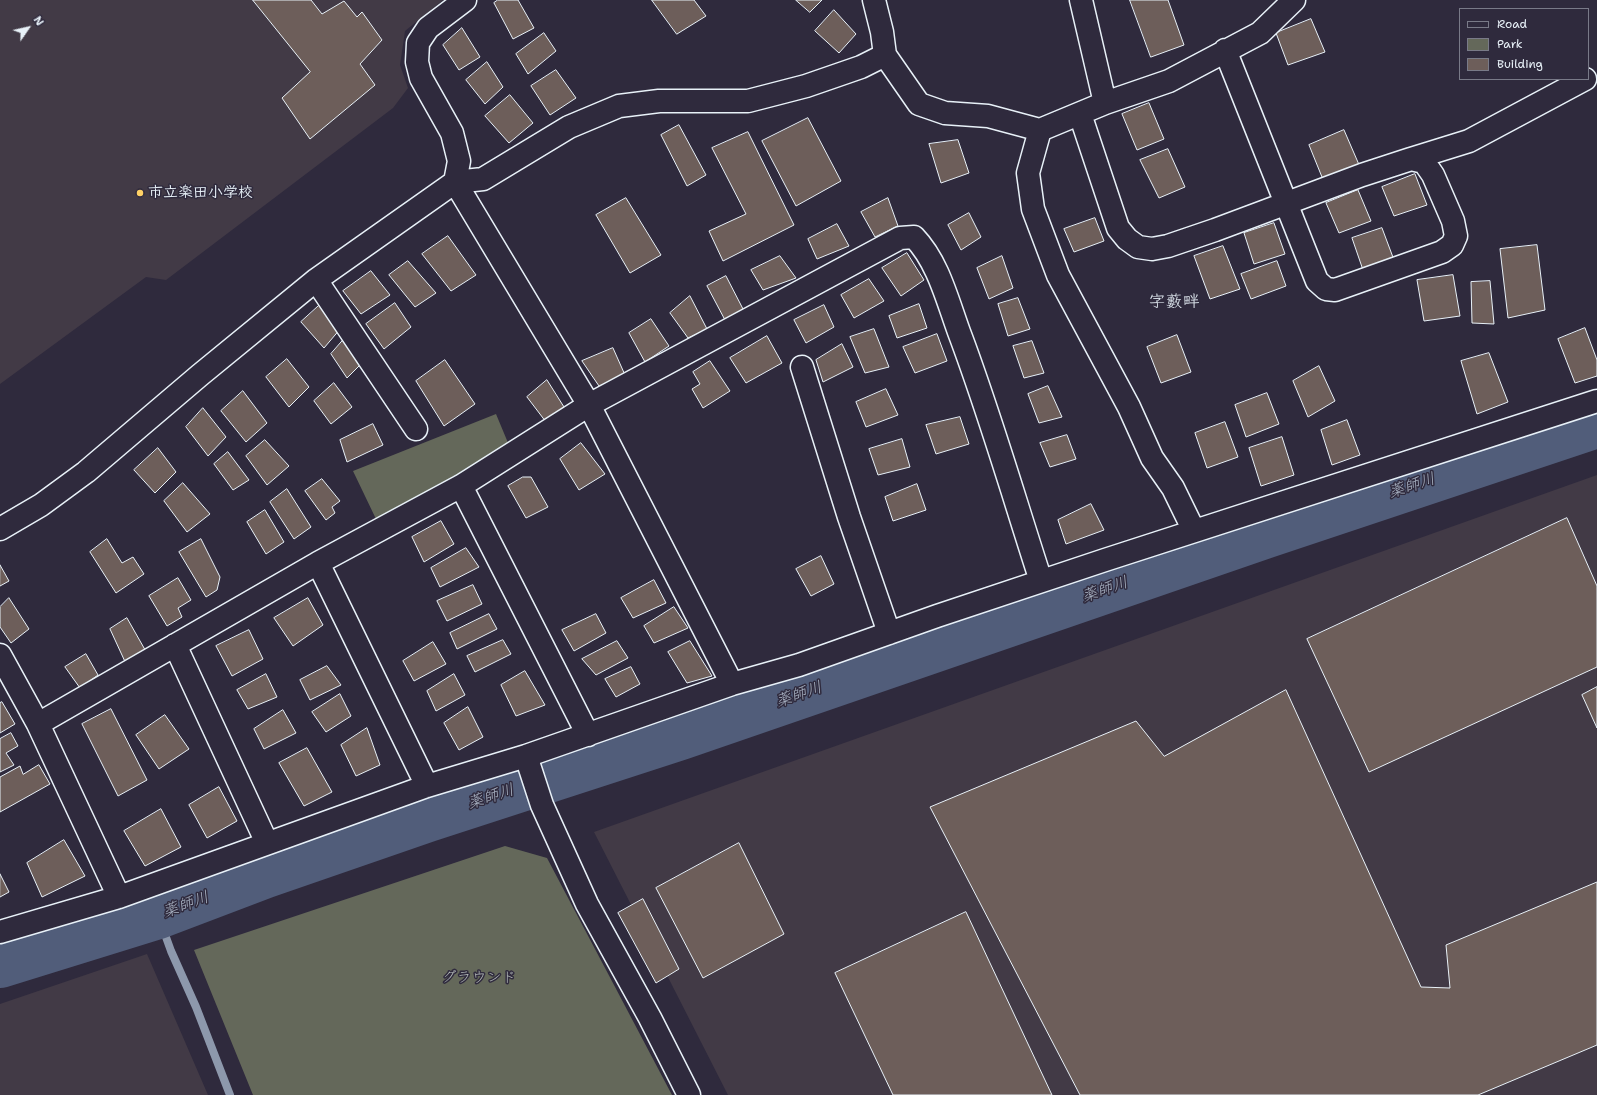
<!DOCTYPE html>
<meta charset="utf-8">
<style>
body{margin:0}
#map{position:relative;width:1597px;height:1095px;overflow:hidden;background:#2f2a3d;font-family:"Shantell Sans",sans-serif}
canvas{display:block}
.legend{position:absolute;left:1459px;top:8px;width:130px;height:72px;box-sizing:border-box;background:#2f2a3d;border:1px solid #797a88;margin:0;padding:5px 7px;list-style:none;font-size:12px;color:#e8f1f8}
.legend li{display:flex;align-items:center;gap:8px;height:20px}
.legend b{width:20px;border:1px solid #797a88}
.north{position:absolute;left:8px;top:8px;width:40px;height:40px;-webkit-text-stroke:3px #2f2a3d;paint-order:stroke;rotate:56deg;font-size:11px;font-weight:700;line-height:16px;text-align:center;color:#e8f1f8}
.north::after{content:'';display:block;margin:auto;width:14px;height:18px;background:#e8f1f8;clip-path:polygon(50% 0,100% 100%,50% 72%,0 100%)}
</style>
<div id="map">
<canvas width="1597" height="1095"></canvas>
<ul class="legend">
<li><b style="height:5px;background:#2f2a3d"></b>Road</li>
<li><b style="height:11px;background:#64685a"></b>Park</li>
<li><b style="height:11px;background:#6d5e5a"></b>Building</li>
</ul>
<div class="north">N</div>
</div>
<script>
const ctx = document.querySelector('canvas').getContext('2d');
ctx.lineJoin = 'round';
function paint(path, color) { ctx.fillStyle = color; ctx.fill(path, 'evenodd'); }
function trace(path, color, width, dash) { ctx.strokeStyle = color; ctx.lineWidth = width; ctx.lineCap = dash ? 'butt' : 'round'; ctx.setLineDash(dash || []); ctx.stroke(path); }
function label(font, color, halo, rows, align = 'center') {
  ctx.font = font + ' "Shantell Sans","Klee One",sans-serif'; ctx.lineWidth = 3; ctx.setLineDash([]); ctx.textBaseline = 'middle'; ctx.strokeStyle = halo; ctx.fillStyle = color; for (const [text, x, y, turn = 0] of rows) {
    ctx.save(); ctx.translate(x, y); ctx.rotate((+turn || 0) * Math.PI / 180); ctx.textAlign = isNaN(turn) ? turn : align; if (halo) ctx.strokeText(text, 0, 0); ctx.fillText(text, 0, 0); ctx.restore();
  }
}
paint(new Path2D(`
 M0,0H443L405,31L400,65L408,88L393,108L166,280L146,277L0,384Z
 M1597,475V1095H728L594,832Z
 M147,954L208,1095H0V1004Z`), '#423a46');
paint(new Path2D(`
 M496,414L511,450L376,519L353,471Z
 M505,846L547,858L672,1095H253L194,950Z`), '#64685a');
trace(new Path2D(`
 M158,915L171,951L196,1007L230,1095`), '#8d98ac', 8);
trace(new Path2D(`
 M0,964L158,915L266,874L428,818L681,736L1267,534L1597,424`), '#515d7a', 48);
const building = new Path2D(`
 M253,0H311L322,14L344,1L357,17L362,12L382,40L360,64L375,85L310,139L282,98L310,72Z
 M498,0H518L534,28L513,39L494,3Z
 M652,0H694L706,16L677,34Z
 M796,0H822L810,12Z
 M1130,0H1168L1184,45L1151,57Z
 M834,10L856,34L839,53L815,31Z
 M1311,19L1325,52L1288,65L1276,33Z
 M462,28L480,57L459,70L443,45Z
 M544,33L556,51L528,74L516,54Z
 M487,62L503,87L485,104L466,80Z
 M556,70L576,98L550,115L531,86Z
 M510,95L533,123L509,143L485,116Z
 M1149,103L1164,139L1137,150L1122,114Z
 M808,118L841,181L796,206L762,141Z
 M679,125L706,175L687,186L661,135Z
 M1344,130L1360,167L1324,182L1309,145Z
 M748,132L794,225L723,261L709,231L746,214L712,148Z
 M958,140L969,173L941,183L929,144Z
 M1168,149L1185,187L1159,198L1140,160Z
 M1415,174L1427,205L1394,216L1382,187Z
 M1358,190L1371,221L1339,233L1326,203Z
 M626,198L661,255L630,273L596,215Z
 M888,198L898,226L875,237L861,212Z
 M969,213L981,237L961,250L948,225Z
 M1095,218L1104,241L1074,252L1064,229Z
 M1274,223L1285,254L1254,264L1244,233Z
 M837,224L849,246L817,259L808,239Z
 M1382,228L1394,260L1363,270L1352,238Z
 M448,236L476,275L451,291L422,254Z
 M1537,245L1545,310L1508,318L1500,249Z
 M1223,246L1240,289L1210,299L1194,256Z
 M907,253L924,280L901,296L882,268Z
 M780,256L796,278L763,290L751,270Z
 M1002,256L1013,288L989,299L977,268Z
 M408,261L436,293L415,307L389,275Z
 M1277,261L1286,286L1251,299L1241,274Z
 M371,271L390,295L361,314L343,291Z
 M1453,275L1460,316L1424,321L1417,280Z
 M726,276L743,309L725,320L707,286Z
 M869,279L884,301L854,318L841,295Z
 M1490,281L1494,324L1472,323L1471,282Z
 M690,296L707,329L688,338L670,313Z
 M1018,298L1030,329L1008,336L998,304Z
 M323,302L341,328L324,348L301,322Z
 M395,303L411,327L384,349L366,324Z
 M919,304L927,328L897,338L889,316Z
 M824,305L834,327L806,343L794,320Z
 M651,319L669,346L645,362L629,333Z
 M1585,328L1597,360V376L1575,383L1558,339Z
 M874,329L889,367L865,373L850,337Z
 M937,334L947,361L915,373L903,347Z
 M1177,335L1191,372L1161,383L1147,347Z
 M767,336L782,363L746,383L730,358Z
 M345,338L364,361L347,378L331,354Z
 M1032,341L1044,373L1024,378L1013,346Z
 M842,344L853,367L823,382L816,360Z
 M613,348L625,375L599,386L582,361Z
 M1489,353L1508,402L1477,414L1461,361Z
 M287,359L309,387L289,407L266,377Z
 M445,360L475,404L444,426L416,381Z
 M710,361L730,391L703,408L692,389L700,384L693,372Z
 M1319,366L1335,401L1308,417L1293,381Z
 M547,380L564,407L546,422L527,397Z
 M334,383L352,407L331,424L314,401Z
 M1048,386L1062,417L1039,423L1028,394Z
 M886,389L898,415L866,427L856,402Z
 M243,391L267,423L246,442L221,411Z
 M1267,393L1279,424L1246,437L1235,405Z
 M203,408L226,437L208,456L186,427Z
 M960,417L969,444L936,454L926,425Z
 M1347,420L1360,455L1332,465L1321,430Z
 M1225,422L1238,457L1207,468L1195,433Z
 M373,424L383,445L347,462L340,440Z
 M1067,435L1076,459L1050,467L1040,443Z
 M1282,437L1294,475L1261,486L1249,448Z
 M902,439L910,467L878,475L869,449Z
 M265,440L289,466L267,485L246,456Z
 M581,443L605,474L579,490L560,459Z
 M158,448L176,472L155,493L134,470Z
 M228,452L249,480L233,490L214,464Z
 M523,477H531L548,507L526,518L508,486Z
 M322,479L340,501L332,507L335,513L326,520L305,491Z
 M183,483L210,514L187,532L164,501Z
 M917,484L926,510L893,521L885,497Z
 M287,489L311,527L294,539L270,502Z
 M1091,504L1104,530L1066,544L1058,520Z
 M265,510L284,542L266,554L247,522Z
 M1567,518L1597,586V667L1369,772L1307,639Z
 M441,521L454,544L424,562L412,537Z
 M107,539L122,563L133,557L144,574L116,593L90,552Z
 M201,539L220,577L217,590L206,597L179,552Z
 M466,548L479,567L440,587L431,568Z
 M821,556L834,584L811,596L796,569Z
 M0,565L9,581L0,586Z
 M178,578L191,600L178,608L182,617L167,626L149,596Z
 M654,580L666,603L633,618L621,598Z
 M473,585L482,604L447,621L437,601Z
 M9,598L29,629L11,643L0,627V607Z
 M308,598L323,625L293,646L274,618Z
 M674,607L688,628L654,643L644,626Z
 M489,614L497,629L457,649L450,633Z
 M596,614L606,633L574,651L562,630Z
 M127,618L148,655L127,666L110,629Z
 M249,630L263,659L232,676L216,646Z
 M503,640L511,654L475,672L467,656Z
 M617,641L628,658L596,675L582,659Z
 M690,641L712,676L687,683L668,652Z
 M433,642L446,664L414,681L403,661Z
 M86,654L98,675L80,688L65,667Z
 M327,666L341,685L310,700L300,680Z
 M631,667L640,684L616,697L605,679Z
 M525,671L545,705L516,716L501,685Z
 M266,674L277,697L248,709L237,690Z
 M454,674L465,695L436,711L427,691Z
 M1597,687V728L1582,695Z
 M1286,690L1421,987L1450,988L1446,945L1597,882V1045L1478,1095H1080L930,807L1136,721L1164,756Z
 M340,694L351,716L326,732L312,712Z
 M2,702L15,724L0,733V703Z
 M468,707L483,737L459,750L444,723Z
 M111,709L147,780L118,796L82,724Z
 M283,710L296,733L264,749L254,729Z
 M165,715L189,749L159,769L136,735Z
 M367,728L380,765L356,776L341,745Z
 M11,733L18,746L6,753L14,765L0,772V739Z
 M307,748L332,792L304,806L279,763Z
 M39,765L50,784L0,812V777L20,766L23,774Z
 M219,787L237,821L207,838L189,805Z
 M161,809L181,847L145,866L124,831Z
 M64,840L85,876L42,897L27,863Z
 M739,843L784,934L703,978L656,888Z
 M0,874L9,892L0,897Z
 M643,899L679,969L656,983L618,913Z
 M966,912L1052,1095H893L835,973Z`);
paint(building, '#6d5e5a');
trace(building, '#e8f1f8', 1);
const minor = new Path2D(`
 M874,0L882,32L885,55
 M1081,0L1105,103
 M1080,114L1118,228L1127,239L1138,247L1152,249L1168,246L1215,230L1362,175L1411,159L1424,162L1433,175L1453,221L1456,236L1452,245L1442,252L1335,290L1326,289L1317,281L1225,50
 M1040,130L1028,173L1033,209L1058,275L1129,407L1152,458L1173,488L1194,531
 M1411,159L1469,141L1585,79
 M316,280L416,429
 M802,367L849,517L889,633
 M461,486L588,735
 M0,529L41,505L86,472L200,375L316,280L455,182L483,179L569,127L619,106L659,101H748L806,86L861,67L885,55L919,104L945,113L988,116L1040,130L1105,103L1169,81L1260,33L1294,0
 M318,563L427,786
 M175,645L267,843
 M0,655L38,724L119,897
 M732,684L589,405L900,238L914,237C938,262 947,299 959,332C990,414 1014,498 1041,581
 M38,724L318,563L461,486L589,405L455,182L459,161L452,133L421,78L417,62L418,43L428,28L465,0
 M526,756L542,805L587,904L650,1018L689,1095
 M0,932L119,897L427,786L526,756L732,684L799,665L937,616L1105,560L1597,401`);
trace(minor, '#e8f1f8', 25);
trace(minor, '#2f2a3d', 22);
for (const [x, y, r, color] of [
 [140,193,4,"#ffd166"]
]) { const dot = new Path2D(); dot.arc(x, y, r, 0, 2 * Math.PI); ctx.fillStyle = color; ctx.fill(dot); trace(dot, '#2f2a3d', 1.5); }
label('bold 15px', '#e8f1f8', '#2f2a3d', [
 ["市立楽田小学校",148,193]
], 'left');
label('15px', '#b3bab9', '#2f2a3d', [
 ["グラウンド",479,978]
]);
label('italic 16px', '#acb6c6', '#2f2a3d', [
 ["薬師川",1412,486,-18],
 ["薬師川",1105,590,-19],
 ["薬師川",799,695,-19],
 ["薬師川",491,797,-18],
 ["薬師川",186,905,-20]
]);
label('17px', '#e8f1f8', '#2f2a3d', [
 ["字藪畔",1174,303]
]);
</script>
